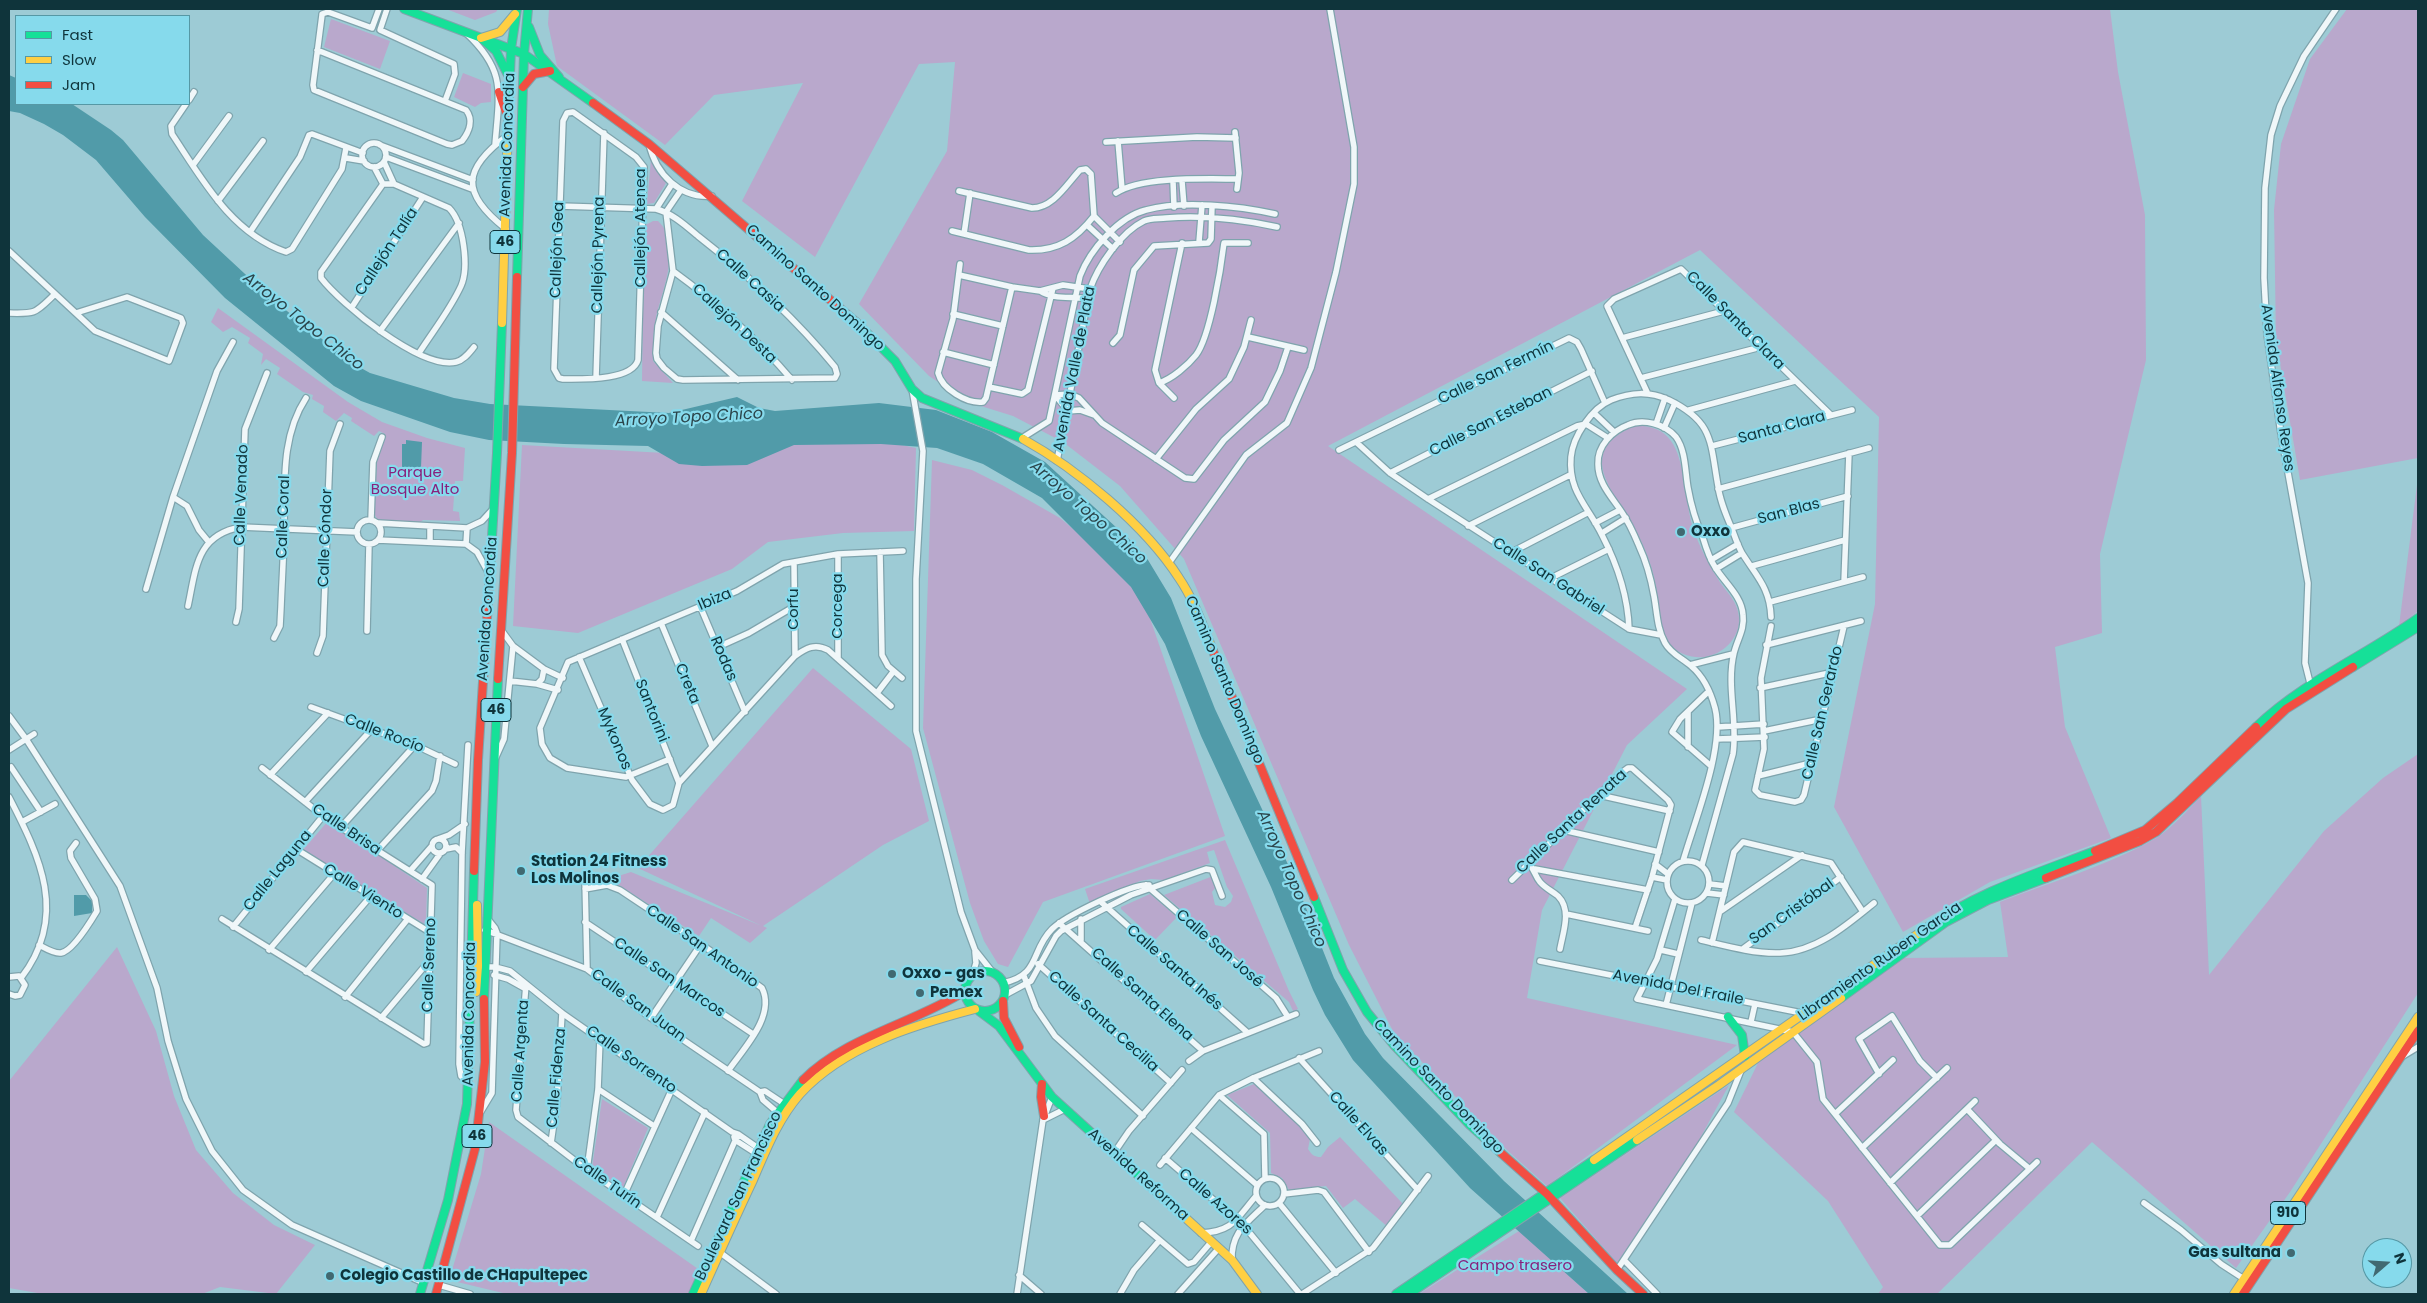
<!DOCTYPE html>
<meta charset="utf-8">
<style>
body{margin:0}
#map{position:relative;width:2427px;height:1303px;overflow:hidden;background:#9dcbd5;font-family:Poppins,sans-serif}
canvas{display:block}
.frame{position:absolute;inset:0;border:10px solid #0f343b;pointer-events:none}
.legend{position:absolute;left:15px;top:15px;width:175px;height:90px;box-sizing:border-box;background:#86daec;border:1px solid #5698a5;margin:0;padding:6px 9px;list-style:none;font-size:15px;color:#0f343b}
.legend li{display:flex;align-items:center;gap:10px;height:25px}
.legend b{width:25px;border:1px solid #5698a5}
.north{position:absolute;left:2362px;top:1238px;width:50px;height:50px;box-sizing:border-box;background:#86daec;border:1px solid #5698a5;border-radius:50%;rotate:71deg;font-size:14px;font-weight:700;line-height:20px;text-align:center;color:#0f343b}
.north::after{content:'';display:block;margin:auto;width:18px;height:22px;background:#416971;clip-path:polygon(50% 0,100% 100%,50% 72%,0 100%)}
</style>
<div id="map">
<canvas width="2427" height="1303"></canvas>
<div class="frame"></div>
<ul class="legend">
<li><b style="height:6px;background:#16e098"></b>Fast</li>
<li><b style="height:6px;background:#ffcf43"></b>Slow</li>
<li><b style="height:6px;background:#f24e42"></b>Jam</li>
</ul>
<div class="north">N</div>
</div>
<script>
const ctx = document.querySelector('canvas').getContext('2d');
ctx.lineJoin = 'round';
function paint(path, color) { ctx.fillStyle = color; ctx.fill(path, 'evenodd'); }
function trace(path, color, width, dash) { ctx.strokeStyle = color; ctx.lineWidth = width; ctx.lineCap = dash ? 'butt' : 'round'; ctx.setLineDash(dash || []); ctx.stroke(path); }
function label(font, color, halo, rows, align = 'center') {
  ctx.font = font + ' Poppins,sans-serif'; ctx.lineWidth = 4.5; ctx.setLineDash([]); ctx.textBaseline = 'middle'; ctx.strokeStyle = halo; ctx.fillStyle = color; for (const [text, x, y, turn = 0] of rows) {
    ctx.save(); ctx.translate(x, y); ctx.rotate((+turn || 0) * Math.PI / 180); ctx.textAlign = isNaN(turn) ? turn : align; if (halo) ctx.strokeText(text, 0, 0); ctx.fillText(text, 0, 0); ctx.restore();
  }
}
paint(new Path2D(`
 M446,9H498L496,12L475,20Z
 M549,9H2110L2118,72L2145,215L2146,360L2100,554L2102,633L2055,647L2065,727L2111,838L1990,882L1903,932L1834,807L1875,604L1879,417L1700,250L1328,446L1687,689L1627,745L1542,910L1527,998L1737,1045L1547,1186L1507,1150L1394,1033L1349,945L1184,559L1120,486L1063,442L1013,416L968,402L929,376L859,304L947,151L955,62L919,64L815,257L742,201L803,83L714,95L665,145L557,66L548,24Z
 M2347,9H2418V458L2300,480L2276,340L2274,210L2281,144L2310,59Z
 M331,19L390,41L380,69L324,47Z
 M463,73L491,84V102L481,103L475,107L454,97Z
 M651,159L666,183L654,203L647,204Z
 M653,221H658C683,244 662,291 656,318C653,332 653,346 653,361L673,383L642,381L644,226Z
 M218,308L348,402L382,422L427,438L465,448L463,481H455L453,511L459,512L460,521L423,520L418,524L378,521L374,513L377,462L385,434L379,431L374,436L351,421L352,418L344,413L336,421L323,412L324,406L312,399L313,395L303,392L277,374L280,368L266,359L261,365L263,354L248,343L250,338L232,327L223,332L211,322Z
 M1634,426C1648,425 1663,429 1671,441C1685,459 1685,503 1693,528C1699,546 1708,563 1718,579C1726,592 1738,601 1739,618C1740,637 1725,652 1709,656C1695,660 1676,654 1668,642C1658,626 1659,604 1656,587C1654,572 1648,557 1642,543C1632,520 1602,485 1602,463C1602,443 1617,434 1634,426Z
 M869,438L916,448L914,531L843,533L768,542L732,569L578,633L513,626L522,445L700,455L716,441Z
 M932,460L972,470L1002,485L1060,518L1111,560L1142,595L1225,836L1043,902L1008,967L998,964L984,941L970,903L923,728Z
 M2418,477V611L2399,626Z
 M813,668L911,749L929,821L883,845L763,926L767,928L750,943L711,918L699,936L609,879L631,872L762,926L638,868Z
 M2418,754V993L2290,1192L2236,1268L2092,1142L1937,1294H1878L1883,1287L1828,1201L1734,1112L1759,1061L1904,958L2008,957L2000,902C2051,882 2110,865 2156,838C2173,827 2187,811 2201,796L2209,975L2324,831L2383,778Z
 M328,821L427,888L426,925L303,850Z
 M1225,840L1289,991L1298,1009L1293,1011L1289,1002L1164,895L1213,876L1216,887L1212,892L1215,905L1225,907L1231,902L1233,896L1227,887L1214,850L1207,852L1210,863L1164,880L1151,879L1140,881L1090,904L1085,889Z
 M1150,894L1177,917L1155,940L1121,909V907Z
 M117,947L156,1031L174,1096L196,1150L233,1193L274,1225L315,1245L276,1294L220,1287L202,1294H43L9,1288V1081Z
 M1254,1084L1292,1117L1310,1139L1308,1149C1312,1155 1314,1157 1321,1157L1328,1147L1340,1137L1404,1205L1388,1227L1355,1199L1343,1208L1326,1186L1289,1190L1282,1178L1271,1173L1270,1133L1227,1095Z
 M1729,1085L1691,1155L1617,1263L1560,1198Z
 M602,1099L648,1128L623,1188L592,1168Z
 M489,1122L701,1271L688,1294H507L449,1280L481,1174Z
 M1519,1231L1589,1294H1419Z`), '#b9a8cc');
paint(new Path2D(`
 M9,75L16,78V104H72L111,130L123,140L203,235L272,299L352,363L370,373L454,398L490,404L669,413L737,397L759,408L775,411L879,403L936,410L992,432L1045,462L1130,540L1148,560L1171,598L1215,709L1292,873L1334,978L1365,1034L1383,1058L1504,1181L1628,1294H1589L1470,1188L1353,1060L1325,1015L1313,990L1271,887L1201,736L1165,644L1131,587L1042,498L983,464L937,448L881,444L794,445L747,465L702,466L679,464L648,446L564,444L489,440L450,432L361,401L334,386L225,298L145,217L96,160L63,135L44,124L20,113L9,111Z
 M406,440L422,442L421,468L402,467V444H406Z
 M74,895H86L92,901V913L74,916Z`), '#519ba9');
const street = new Path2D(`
 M387,9L380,30L454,64L455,74L445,101
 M466,33C507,71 499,93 495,145
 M317,50L466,110C474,120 469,132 462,141L452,145L447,144L314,90L313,85L322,15V14L328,12L372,28L379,9
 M189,100L194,92
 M186,104L171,126L172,134C202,179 231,233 286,252L292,249L342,169L346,148
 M573,112L636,157L644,167L638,360C632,381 581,379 563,379L559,378L554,369L563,121L567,113Z
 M1235,132L1239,173L1237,189
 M1118,141L1122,189
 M1106,142L1197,137L1236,138
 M362 155a12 12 0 1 1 24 0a12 12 0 1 1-24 0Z
 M649,144C656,174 680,199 712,196
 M380,145L473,180
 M386,157L472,189
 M346,158L364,161
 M384,162L394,184
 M193,165L229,116
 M374,167L383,184
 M1173,181L1174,207
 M1182,181L1184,206
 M383,184L321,272V278C341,304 421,370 456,362C464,360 469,353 474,347
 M383,184H394L449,208C464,223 469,268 461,286C450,310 433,331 419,353
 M959,191L1032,208C1053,208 1066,185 1080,170L1086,169L1091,174L1094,216L1120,242
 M1116,193C1141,176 1208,179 1238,179
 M218,201L263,141
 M559,206L656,209C672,213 686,226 698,236C748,275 795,318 835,367L837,374L835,378L683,380L677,379L664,368L657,359L656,353L658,326L673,271L666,212L681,190
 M656,209L672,184
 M1087,225L1113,249
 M506,229C460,193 462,169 508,135
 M952,231L1029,250C1058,251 1076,239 1094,216
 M250,232L300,157L309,135L312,134L363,153
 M964,234L970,193
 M1199,242L1202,205
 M9,251L95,331L169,361L183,323L181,318L127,297L76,313
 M960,264L953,319L938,373C942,389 967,404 983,402L986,398L1012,287
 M673,271C717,303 757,339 792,380
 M959,275L1012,287L1040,291L1063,285L1090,289
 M1040,291C1054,300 1072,296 1088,299
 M352,307L423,197
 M661,312L738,380
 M9,313C37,314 35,313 55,294
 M953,314L1003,326
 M380,331L459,223
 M1248,337L1304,350
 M1622,338L1724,311
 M1113,343L1120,335L1134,270L1154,246L1208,243L1211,239L1212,206
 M943,352L994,365
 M596,378L604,133
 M1641,378L1761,347
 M1159,383C1172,379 1188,365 1196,355C1210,337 1221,268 1224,243H1248
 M989,387L1022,394L1028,390L1053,288
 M912,389L923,451L916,579V731L961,912L975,950L994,974
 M1647,392L1607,306L1614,299L1681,269L1831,415
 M1055,395L1070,394L1079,398L1102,423L1185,478L1194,479L1224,440L1265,402L1280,371L1288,347
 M1055,395L1068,411L1080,410L1094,415
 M1174,398L1159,383L1155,370L1182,243
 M1689,410L1795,381
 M1594,413L1614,432
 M1656,424L1665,398
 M1664,428L1675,403
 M1022,438L1049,421L1080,276C1090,250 1118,217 1146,210C1182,200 1239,206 1275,214
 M1356,442L1390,473L1428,499L1629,629L1661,635
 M1712,446L1852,410
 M1339,450L1569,338L1577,342L1581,349L1605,403
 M1156,459L1196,409L1229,379L1244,347L1251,320
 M1057,461L1090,289C1098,266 1121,232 1144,221C1151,218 1159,219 1166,218C1204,215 1240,219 1277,227
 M1390,473L1592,371
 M1718,489L1869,448
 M173,497L187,506L199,530L208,541
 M1428,499L1577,426L1586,424L1608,438
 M371,520L373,462L382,437
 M357 532a12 12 0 1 1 24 0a12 12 0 1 1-24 0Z
 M378,523L467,528L482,521L493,509
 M1595,523L1620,510
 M1468,526L1570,475
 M1731,528L1848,496
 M1602,533L1626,518
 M378,540L466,544L477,552L488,572
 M430,541V527
 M466,544L467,528
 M880,552L882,655L888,666L902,678
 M1510,553L1587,513
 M1711,560L1738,544
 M794,562L795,656
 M1169,563L1246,455L1287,423L1311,368L1336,272L1354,184V147L1330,9
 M1752,566L1845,540
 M1716,569L1742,553
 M1551,578L1609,549
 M1844,582L1849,453
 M146,589L173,497L217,371L233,342
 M1770,602L1863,577
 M188,606C196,569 196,535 241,527L357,532
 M700,606L745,712
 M236,622L239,609L245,429L267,373
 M661,623L712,746
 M1771,626L1761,678L1764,749L1755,790L1760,795L1795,802L1801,800L1804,795L1844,626
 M1629,629C1628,597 1617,564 1602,535C1588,506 1568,492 1571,457C1573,436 1592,408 1611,400C1632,392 1649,391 1669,400C1714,422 1710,442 1718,486C1720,501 1726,515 1732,529C1735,537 1738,546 1742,553C1757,577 1770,588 1771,617
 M367,631L369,544
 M502,631L513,646L544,669L542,679L537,684L510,681
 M274,638L280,626L281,607C282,580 284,553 284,526C285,483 281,436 306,398
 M622,639L679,783
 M1766,645L1861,621
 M718,647L749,633L795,606
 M317,653L323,636L330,451L340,424
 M579,657L632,780L650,804L663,810L673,805L679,783L795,656C806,648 815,643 828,650L891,706
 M838,658V554
 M1690,665L1733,654
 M544,669L563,678
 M537,684L558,690
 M2311,687L2305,663L2308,583L2281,434L2267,334L2264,278L2265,188L2271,135L2280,106L2304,56L2336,9
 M1760,688L1834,672
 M1709,691L1680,719L1672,732L1711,766
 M877,693L893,672
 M311,707L415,745L455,764
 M9,716L26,739L120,886L157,988L168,1041L186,1099L212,1151L243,1190L292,1225L424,1283
 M1718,727L1764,724
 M1764,731L1822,719
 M1717,739L1765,737
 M468,745L462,853L459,1064L461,1076L469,1084
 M1688,747V712
 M9,750L34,734
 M495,759L504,739L513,646
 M670,759L626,777L567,768L550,758L542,744L540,728L568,662L737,591L783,564L838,554L903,551
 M11,767L41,812
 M270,775L328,713
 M1758,776L1811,763
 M1599,795L1670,811
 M9,797C40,857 69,916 21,978
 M305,802L372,729
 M22,822L55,804
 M341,827L415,745
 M1563,830L1659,852
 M432 846a7 7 0 1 1 14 0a7 7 0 1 1-14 0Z
 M438,839L449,835L465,824
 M296,849L431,933
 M446,849L456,847L462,853
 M377,851L432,791L436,781L440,756
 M1667 882a21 21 0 1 1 42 0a21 21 0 1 1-42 0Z
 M1683,861C1695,820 1725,747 1715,708C1711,693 1703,676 1691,666C1682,658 1671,654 1665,643C1657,629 1657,612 1654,596C1651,579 1646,561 1639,546C1634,534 1628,521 1621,511C1611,496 1598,483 1598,464C1597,446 1612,431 1628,425C1643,418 1665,424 1676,437C1686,451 1685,471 1688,488C1691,505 1696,522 1703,538C1706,548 1709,558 1715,567C1724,582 1742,596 1743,615C1745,629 1737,640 1734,653C1726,686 1738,720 1733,754L1702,865
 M1528,862C1534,869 1535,876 1540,882C1545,888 1552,891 1558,896C1572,910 1563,932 1560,949
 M1655,864L1668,874
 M1535,869L1648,890
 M410,871L431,847
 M1652,877L1667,880
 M422,879L440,854
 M585,880L587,969
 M1512,880L1620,774L1628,768H1632L1668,800L1671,805L1652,877L1635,928
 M1710,884L1726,886
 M1146,885L1276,998L1288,1017
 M585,889L607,885L620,890L701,944L762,988C776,1016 743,1049 728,1071
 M1707,893L1724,895
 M1675,899L1657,959L1637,999L1793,1032L1817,1062L1823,1099L1940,1245H1950L2037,1162
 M1101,902L1248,1033
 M1721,911L1802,855
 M1566,914L1648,931
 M222,919L424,1044L427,1043L432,885L323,816L262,768
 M1081,919V940
 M585,922L753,1034
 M1059,923L1203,1051
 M233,927L323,816
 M485,930L587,969L651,1018L760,1092L765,1091L783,1103
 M1701,940C1726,946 1755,954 1780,953C1816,952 1847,925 1874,903
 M1712,943L1734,852L1743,842L1831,863L1863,912
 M39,945C45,948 54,954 61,953C73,951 91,921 97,911L95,899L71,858L70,851L76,843
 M1744,948L1841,877
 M269,950L334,874
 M1661,950L1678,954
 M1540,961L1807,1014
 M1038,964L1171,1083
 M484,967H495L510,971L562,1013L732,1132L738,1134L761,1150
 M306,972L370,897
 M494,975L508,979L526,989
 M972,976L976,963L975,952
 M1024,976L1036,1008L1055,1036L1143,1116
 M9,977L19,976L25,985L20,995L15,996L9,994
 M1003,983C1041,975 1030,951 1052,929C1065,916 1132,883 1149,885
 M526,984L516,1110L518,1117L587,1170L698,1246
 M1005,995L1031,981L1056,936L1061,931L1131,895L1206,869L1212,870L1222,896
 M345,997L407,920
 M1666,1005L1692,903
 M381,1018L429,961
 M651,1018L701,944
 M1751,1022L1755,1004
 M2403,1056L2418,1047
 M1299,1058L1418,1190
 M1189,1061L1203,1051L1296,1014
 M1879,1074L1859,1039L1892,1016L1920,1061L1937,1078
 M1253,1078L1302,1124L1317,1143
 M598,1089L654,1126
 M760,1092L763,1100L777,1112
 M1219,1095L1264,1134L1265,1178
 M1967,1109L2000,1144L2030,1169
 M480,1113L492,1093L497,933L495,928L487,918
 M1835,1114L1893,1060
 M1043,1120L1065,1109
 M1191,1128L1257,1185
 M734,1137L735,1140L760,1156
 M551,1143L557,1101L562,1013
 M1862,1148L1947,1068
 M1114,1153L1129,1131L1182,1070
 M1165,1158L1244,1226L1300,1294
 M1160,1165L1219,1095L1253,1078L1319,1051
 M587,1170L598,1089L600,1039
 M1256 1192a14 14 0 1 1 28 0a14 14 0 1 1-28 0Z
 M1890,1183L1975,1101
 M1284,1194L1318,1190L1324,1192L1369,1252
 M624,1195L672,1089
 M1279,1203L1336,1273
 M2144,1203L2181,1230L2221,1264L2244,1279
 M1917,1216L1996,1140
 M657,1217L705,1112
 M1142,1225L1188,1264L1194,1262L1212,1241
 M1201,1233C1233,1232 1237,1218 1256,1196
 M691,1241L738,1134
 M718,1251L776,1294
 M1232,1260C1231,1232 1247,1223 1265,1205
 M1624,1260L1657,1294
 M1617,1270L1728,1103L1742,1068
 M1019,1275L1041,1294
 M439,1285L470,1294
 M1017,1294L1043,1120L1052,1097
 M1120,1294L1134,1270L1159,1241
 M1178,1294L1219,1248
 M1302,1294L1373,1248L1428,1176`);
const fast = new Path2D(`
 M404,9L524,54L593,103
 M529,27L540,55L559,77
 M481,38L496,51L508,75
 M508,122L511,49L517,9
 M517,277L524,54L528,9
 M856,322L895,361L912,389L922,398L1023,439
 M489,587L497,453L502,323
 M2353,667L2418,627
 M2256,727C2304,681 2365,656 2418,618
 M1314,897L1343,970L1367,1012L1394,1045L1470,1125L1501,1153
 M1922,931C1974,893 2035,874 2095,851
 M965 991a20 20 0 1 1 40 0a20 20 0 1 1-40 0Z
 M1841,998L1946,922L1988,900L2046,878
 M484,999L498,679
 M979,1011L999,1026L1052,1097L1147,1183
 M1728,1017L1742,1035L1745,1056
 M420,1294L448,1200L467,1104L474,871
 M693,1294L770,1124L803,1080
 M1396,1294L1594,1160
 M1409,1294L1637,1140`);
const slow = new Path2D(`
 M481,38L500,32L515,14
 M502,323L508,122
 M1023,439C1077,469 1145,525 1179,578C1194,600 1203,626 1213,651
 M476,992L478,966L477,905
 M1637,1140L1719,1085L1841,998
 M1594,1160L1922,931
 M1147,1183L1232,1260L1257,1294
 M701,1294C718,1256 735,1218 753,1180C766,1150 778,1119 800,1094C844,1046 914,1025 975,1009
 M2234,1294L2418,1017`);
const jam = new Path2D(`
 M523,87L534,74L550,71
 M499,92L507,115
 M593,103L649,144L856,322
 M1213,651L1314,897
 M498,679L512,453L517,277
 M2095,851L2145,830L2177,803L2256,727
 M474,871L478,760L489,587
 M2046,878L2140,841L2156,832L2286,709L2353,667
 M1003,1001L1004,1018L1019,1047
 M803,1080C847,1036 913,1024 965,991
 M1042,1084L1041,1097L1044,1116
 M1501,1153L1547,1194L1617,1270L1643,1294
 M436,1294L475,1149L485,1062L484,999
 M2243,1294L2418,1031`);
trace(street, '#7fa4ad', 8);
trace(fast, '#7fa4ad', 10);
trace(slow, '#7fa4ad', 10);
trace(jam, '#7fa4ad', 10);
trace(street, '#f0f7f9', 5.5);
trace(fast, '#16e098', 8);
trace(slow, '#ffcf43', 8);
trace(jam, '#f24e42', 8);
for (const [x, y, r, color] of [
 [1681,532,5,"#416971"],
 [521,871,5,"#416971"],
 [892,974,5,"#416971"],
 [920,993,5,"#416971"],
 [2291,1253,5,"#416971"],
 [330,1276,5,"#416971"]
]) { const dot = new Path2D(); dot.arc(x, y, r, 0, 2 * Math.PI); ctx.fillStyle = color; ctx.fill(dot); trace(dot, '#86daec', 2); }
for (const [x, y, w] of [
 [505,242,30],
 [496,710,30],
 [477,1136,30],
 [2288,1213,35]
]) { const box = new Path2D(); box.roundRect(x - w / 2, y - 11.5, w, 23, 4); ctx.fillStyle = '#86daec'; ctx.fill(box); trace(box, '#0f343b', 1); }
label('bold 14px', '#0f343b', null, [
 ["46",505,242],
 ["46",496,710],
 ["46",477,1136],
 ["910",2288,1213]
]);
label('15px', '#0f343b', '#86daec', [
 ["Avenida Concordia",508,145,-88],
 ["Callejón Atenea",641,228,-90],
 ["Callejón Gea",558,250,-88],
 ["Callejón Talía",387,252,-57],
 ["Callejón Pyrena",599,255,-89],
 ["Calle Casia",750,281,42],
 ["Camino Santo Domingo",815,288,42],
 ["Calle Santa Clara",1735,321,45],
 ["Callejón Desta",734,324,43],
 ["Avenida Valle de Plata",1075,369,-79],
 ["Calle San Fermín",1496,373,-26],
 ["Avenida Alfonso Reyes",2277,388,82],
 ["Calle San Esteban",1491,422,-27],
 ["Santa Clara",1782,428,-15],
 ["Calle Venado",242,495,-88],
 ["San Blas",1789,512,-15],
 ["Calle Coral",284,517,-88],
 ["Calle Cóndor",326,538,-88],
 ["Calle San Gabriel",1548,577,33],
 ["Ibiza",715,600,-23],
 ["Corcega",838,606,-90],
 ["Avenida Concordia",488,609,-86],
 ["Corfu",794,609,-90],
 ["Rodas",723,659,67],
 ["Camino Santo Domingo",1224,680,67],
 ["Creta",687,684,67],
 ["Santorini",651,711,68],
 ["Calle San Gerardo",1823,713,-77],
 ["Calle Rocío",384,734,21],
 ["Mykonos",614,739,67],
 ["Calle Santa Renata",1572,822,-43],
 ["Calle Brisa",346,830,34],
 ["Calle Laguna",278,871,-51],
 ["Calle Viento",363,892,32],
 ["San Cristóbal",1792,912,-36],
 ["Calle San Antonio",702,947,35],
 ["Calle San José",1219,949,41],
 ["Libramiento Ruben Garcia",1880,962,-35],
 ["Calle Sereno",430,965,-88],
 ["Calle Santa Inés",1174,968,41],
 ["Calle San Marcos",669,978,34],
 ["Avenida Del Fraile",1678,988,11],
 ["Calle Santa Elena",1142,995,42],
 ["Calle San Juan",638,1006,36],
 ["Avenida Concordia",470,1014,-89],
 ["Calle Santa Cecilia",1103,1022,42],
 ["Calle Argenta",521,1051,-86],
 ["Calle Sorrento",631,1060,35],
 ["Calle Fidenza",557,1078,-85],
 ["Camino Santo Domingo",1438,1087,46],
 ["Calle Elvas",1358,1124,48],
 ["Avenida Reforma",1138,1175,42],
 ["Calle Turín",607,1183,35],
 ["Boulevard San Francisco",739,1196,-65],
 ["Calle Azores",1215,1202,41]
]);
label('15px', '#88227d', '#86daec', [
 ["Parque",415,473],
 ["Bosque Alto",415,490],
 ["Campo trasero",1515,1266]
]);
label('bold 15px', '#0f343b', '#86daec', [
 ["Oxxo",1691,532],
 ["Station 24 Fitness",531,862],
 ["Los Molinos",531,879],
 ["Oxxo - gas",902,974],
 ["Pemex",930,993],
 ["Gas sultana",2281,1253,"right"],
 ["Colegio Castillo de CHapultepec",340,1276]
], 'left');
label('italic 16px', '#2b454b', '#86daec', [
 ["Arroyo Topo Chico",303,322,38],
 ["Arroyo Topo Chico",689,418,-3],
 ["Arroyo Topo Chico",1088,513,41],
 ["Arroyo Topo Chico",1291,879,66]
]);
</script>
